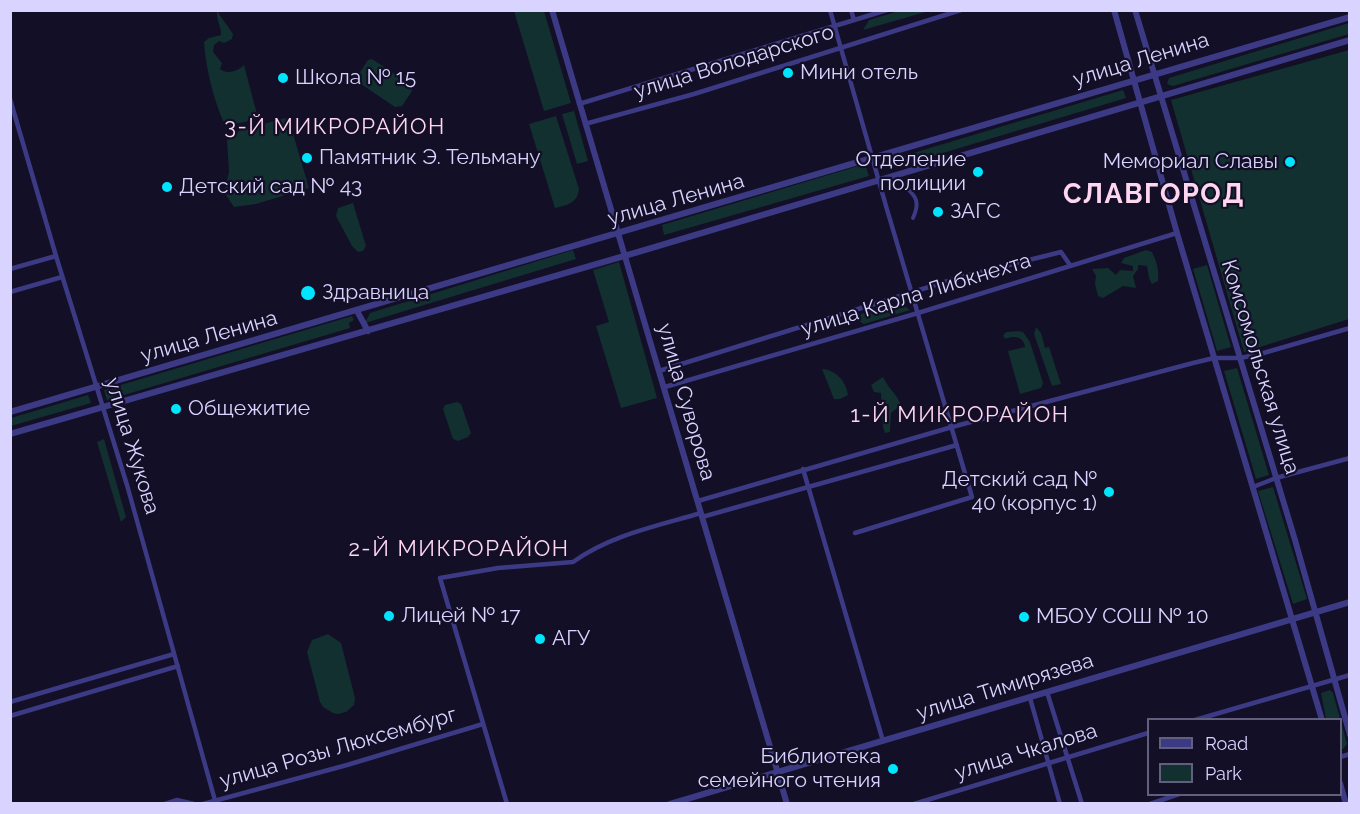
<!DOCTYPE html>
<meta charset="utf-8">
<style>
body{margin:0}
#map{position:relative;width:1360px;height:814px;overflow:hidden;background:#130f26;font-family:Raleway,sans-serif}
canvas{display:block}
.frame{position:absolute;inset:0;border:12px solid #d9d4ff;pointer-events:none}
.legend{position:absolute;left:1147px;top:718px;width:195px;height:78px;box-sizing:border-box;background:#130f26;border:2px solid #625e7d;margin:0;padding:8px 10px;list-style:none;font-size:18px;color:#d9d4ff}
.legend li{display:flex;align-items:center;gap:12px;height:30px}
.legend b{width:30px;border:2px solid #625e7d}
</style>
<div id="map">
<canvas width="1360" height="814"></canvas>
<div class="frame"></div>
<ul class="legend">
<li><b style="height:8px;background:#3d3a85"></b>Road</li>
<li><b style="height:16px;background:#12302f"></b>Park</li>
</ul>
</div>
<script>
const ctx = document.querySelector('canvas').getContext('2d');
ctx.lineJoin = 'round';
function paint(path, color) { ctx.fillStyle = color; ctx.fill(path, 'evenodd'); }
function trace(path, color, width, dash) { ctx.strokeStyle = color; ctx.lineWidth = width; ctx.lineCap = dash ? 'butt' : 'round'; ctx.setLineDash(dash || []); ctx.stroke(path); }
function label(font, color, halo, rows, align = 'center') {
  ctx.font = font + ' Raleway,sans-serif'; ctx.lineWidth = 4.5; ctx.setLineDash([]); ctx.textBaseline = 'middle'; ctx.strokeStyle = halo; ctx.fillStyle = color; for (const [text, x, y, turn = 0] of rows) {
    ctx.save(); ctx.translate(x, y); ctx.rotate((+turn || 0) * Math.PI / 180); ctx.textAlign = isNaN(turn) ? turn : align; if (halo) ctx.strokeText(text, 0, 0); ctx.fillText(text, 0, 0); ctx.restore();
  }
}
paint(new Path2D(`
 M902,10L929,11L863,30L869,20Z
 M217,11L233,34L232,39L224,43L219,41L214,45L213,52L222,63L220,69C227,75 238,71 244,65L258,118C245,122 236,126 223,121C213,97 206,69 204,42L209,38L221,35C221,25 216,20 217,11Z
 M514,11H544L571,103L544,111Z
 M1349,23V34L1173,86L1167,84L1169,78Z
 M1349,50V319L1244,352L1171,100Z
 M372,59L410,84L412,91L402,106L395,107L358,82L357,77L368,60Z
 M1123,90L1126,98L903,165L900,157Z
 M574,111L588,161L577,164L562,114Z
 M556,116L579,189C577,204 567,205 555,208L529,124Z
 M285,118L289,120L309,188L256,204L234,207L224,192L229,172L227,140L239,131Z
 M865,164L869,176L664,235L662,225Z
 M353,203L366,246L363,251L358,252L352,246L336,216L338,208Z
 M573,250L576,259L365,323L370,313Z
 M1146,250L1152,252C1157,262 1159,270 1158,281L1152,284L1149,278L1147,266L1138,265V269L1133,276L1136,288L1123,286L1103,298L1098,296L1095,284L1096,276L1092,269L1108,268L1116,275L1120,270L1133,271V266L1121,263L1124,258Z
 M619,262L657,398L621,408L596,326L609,322L593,270Z
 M1207,265L1231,347L1217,351L1193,269Z
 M886,306L892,310L905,306L910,310L864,324L859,321L861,314Z
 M352,316L354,320L349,323L350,328L107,400L104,390Z
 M1036,327L1041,333L1045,348L1049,347L1061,384L1052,386L1034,334Z
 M1018,331L1023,332L1030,342L1043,383L1041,388L1020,394L1008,351L1025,347C1024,337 1014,335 1006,339L1003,336L1006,332Z
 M1237,368L1269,475L1256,479L1224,371Z
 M822,369C836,370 846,381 848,395L840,399H834Z
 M883,377C888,388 896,393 901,405L891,413L890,432L885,433L883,427L881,393L874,392L871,385Z
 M88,395L91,403L11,426V418Z
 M457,402L461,404L471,433L468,437L458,441L453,439L443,409L445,405Z
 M104,439L126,517L121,522L97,442Z
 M1273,487L1307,599L1293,604L1258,491Z
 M328,634L341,643L355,698L354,705L346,712L338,714L333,713L323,707L320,702L307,652L312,640Z
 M1330,690L1333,693L1347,744L1343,749H1341L1340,720L1326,719L1321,693Z`), '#12302f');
trace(new Path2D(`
 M904,186C917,196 920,203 913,218`), '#3d3a85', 4);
trace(new Path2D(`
 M830,10L886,206L972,497L855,533
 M851,10L854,20
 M10,99L56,256L127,485L216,804
 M579,104L887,10
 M585,124L694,94L961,10
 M10,269L56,256
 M10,292L62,277
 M659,371L961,277L1061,252L1070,265
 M665,387L918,313L1177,233
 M803,469L883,741
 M1253,487L1276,478L1350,458
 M698,501L952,427L1193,363L1214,358H1240L1260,354L1350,328
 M702,517L957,445
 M1047,692L1082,804
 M1030,698L1060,804
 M10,702L174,654
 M10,716L178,666
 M1195,720L1350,675
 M1340,757L1350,754
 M165,804L177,800L194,804
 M203,804L347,765L483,724
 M507,804L440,578L498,568L573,562C611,535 657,526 701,513
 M914,804L1148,733
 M1150,804L1179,794`), '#3d3a85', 4.5);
trace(new Path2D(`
 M552,10L787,804
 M1114,10L1177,233L1322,720
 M1135,10L1295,540L1350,735
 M357,311L368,331
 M10,412L1350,17
 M10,434L638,252L1350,40
 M1340,783L1346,804
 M670,804L1350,602`), '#3d3a85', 6);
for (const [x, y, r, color] of [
 [788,73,6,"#00e5ff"],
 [283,78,6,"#00e5ff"],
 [307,158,6,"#00e5ff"],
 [1290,162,6,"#00e5ff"],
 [978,172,6,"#00e5ff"],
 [167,187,6,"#00e5ff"],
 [938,212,6,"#00e5ff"],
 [308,293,8,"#00e5ff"],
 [176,409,6,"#00e5ff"],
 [1109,492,6,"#00e5ff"],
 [389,616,6,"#00e5ff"],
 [1024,617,6,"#00e5ff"],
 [540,639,6,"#00e5ff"],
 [893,769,6,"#00e5ff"]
]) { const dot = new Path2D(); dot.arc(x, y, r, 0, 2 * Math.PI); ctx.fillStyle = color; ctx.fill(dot); trace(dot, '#130f26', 2); }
label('21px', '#d9d4ff', '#130f26', [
 ["улица Ленина",1141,60,-17],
 ["улица Володарского",734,62,-17],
 ["улица Ленина",676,200,-16],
 ["улица Карла Либкнехта",916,295,-17],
 ["улица Ленина",209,337,-16],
 ["Комсомольская улица",1260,367,73],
 ["улица Суворова",686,402,74],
 ["улица Жукова",132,446,73],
 ["улица Тимирязева",1005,687,-17],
 ["улица Розы Люксембург",338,748,-16],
 ["улица Чкалова",1026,752,-17]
]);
label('21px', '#d9d4ff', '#130f26', [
 ["Мини отель",800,73],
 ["Школа № 15",295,78],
 ["Памятник Э. Тельману",319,158],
 ["Отделение",966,160,"right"],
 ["полиции",966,184,"right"],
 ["Мемориал Славы",1278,162,"right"],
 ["Детский сад № 43",179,187],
 ["ЗАГС",950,212],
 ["Здравница",322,293],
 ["Общежитие",188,409],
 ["Детский сад №",1097,480,"right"],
 ["40 (корпус 1)",1097,504,"right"],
 ["Лицей № 17",401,616],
 ["МБОУ СОШ № 10",1036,617],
 ["АГУ",552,639],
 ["Библиотека",881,757,"right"],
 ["семейного чтения",881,781,"right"]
], 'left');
ctx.letterSpacing = '1.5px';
label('22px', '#ffd6f0', '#130f26', [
 ["3-Й МИКРОРАЙОН",335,127],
 ["1-Й МИКРОРАЙОН",960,415],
 ["2-Й МИКРОРАЙОН",459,549]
]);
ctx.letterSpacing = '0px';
ctx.letterSpacing = '1.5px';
label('bold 27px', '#ffd6f0', '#130f26', [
 ["СЛАВГОРОД",1154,195]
]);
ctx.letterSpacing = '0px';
</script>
